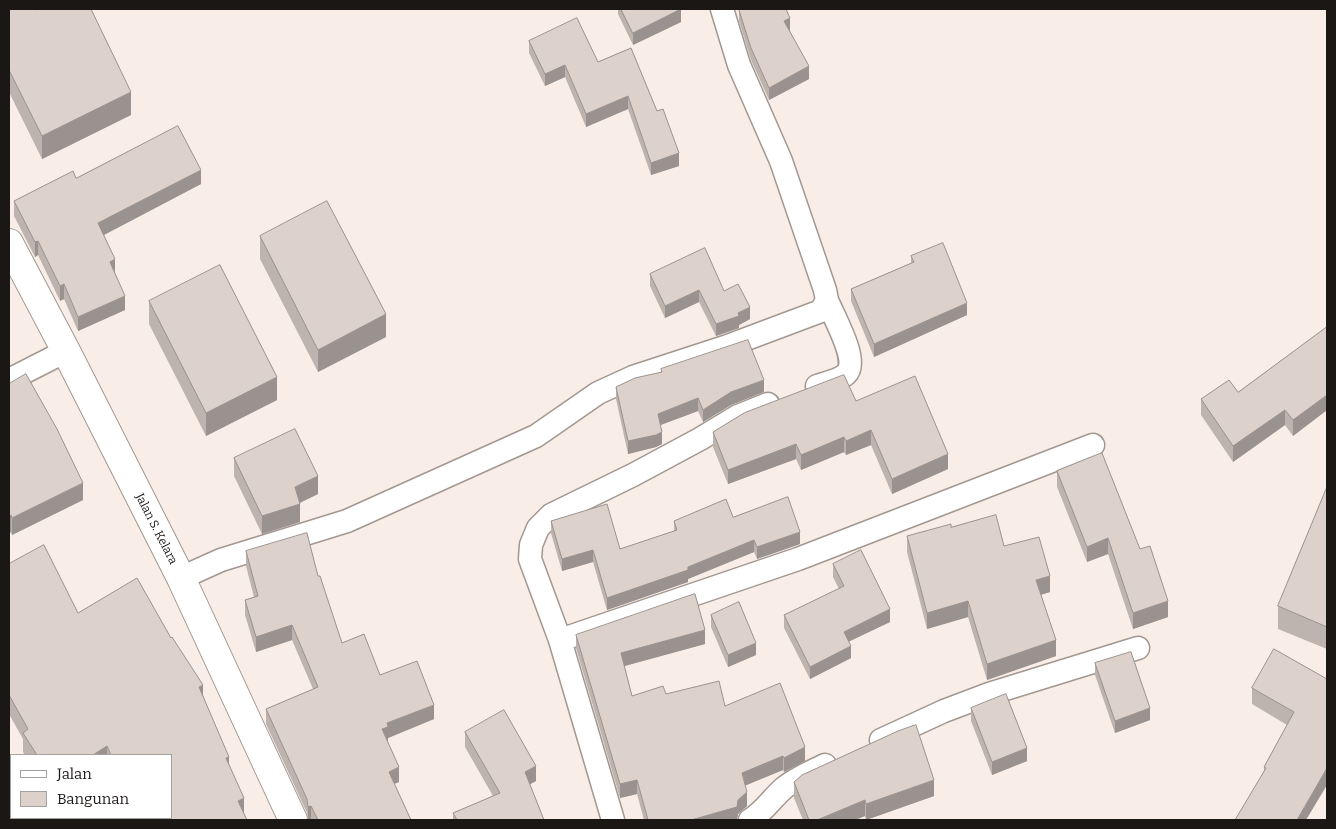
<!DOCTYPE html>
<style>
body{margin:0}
#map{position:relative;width:1336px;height:829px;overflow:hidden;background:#f9eee7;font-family:Bitter,serif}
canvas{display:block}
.frame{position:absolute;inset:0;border:10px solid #1b1715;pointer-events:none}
.legend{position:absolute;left:10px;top:754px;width:162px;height:65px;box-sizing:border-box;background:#fff;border:1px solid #a4a2a1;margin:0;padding:6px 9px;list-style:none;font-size:15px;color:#1b1715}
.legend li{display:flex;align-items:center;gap:10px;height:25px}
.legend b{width:25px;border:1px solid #a4a2a1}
</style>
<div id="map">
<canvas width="1336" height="829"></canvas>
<div class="frame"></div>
<ul class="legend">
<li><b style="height:6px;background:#fff"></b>Jalan</li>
<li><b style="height:14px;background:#dcd1cb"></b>Bangunan</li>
</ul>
</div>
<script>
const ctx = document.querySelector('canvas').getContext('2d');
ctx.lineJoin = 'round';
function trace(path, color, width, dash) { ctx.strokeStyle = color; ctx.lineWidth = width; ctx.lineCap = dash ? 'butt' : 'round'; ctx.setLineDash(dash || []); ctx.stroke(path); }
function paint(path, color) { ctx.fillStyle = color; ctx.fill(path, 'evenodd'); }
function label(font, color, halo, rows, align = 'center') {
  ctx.font = font + ' Bitter,serif'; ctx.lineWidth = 4.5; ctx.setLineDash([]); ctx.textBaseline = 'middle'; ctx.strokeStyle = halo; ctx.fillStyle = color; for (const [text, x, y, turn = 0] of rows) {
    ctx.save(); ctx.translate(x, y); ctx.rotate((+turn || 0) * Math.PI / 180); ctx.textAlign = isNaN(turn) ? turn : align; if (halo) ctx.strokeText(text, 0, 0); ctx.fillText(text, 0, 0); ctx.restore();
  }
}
const street = new Path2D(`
 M9,380L66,351
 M817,386C826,383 840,380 846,374C860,361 833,316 827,300
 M181,578L221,560L347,521L536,436L598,393L633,377L725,347L821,311L827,300L825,290L781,161L739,65L722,9
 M560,640L798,559L1093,445
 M881,740L944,711L989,694L1138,648
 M613,820L560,640L530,559L531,545L538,528L551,515L633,475L700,439L738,416L768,404
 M750,820C764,812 772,798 784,788C796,778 811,772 825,765`);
const primary = new Path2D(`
 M9,243L66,351L181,578L293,820`);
trace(street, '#a29791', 25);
trace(primary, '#a29791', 30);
trace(street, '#fff', 22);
trace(primary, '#fff', 28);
paint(new Path2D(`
 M9,9L35,10L131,115L42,159L9,92Z
 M618,9H680L681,22L633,45L618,14Z
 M739,9L790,31L809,79L769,100L751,60L739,21Z
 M529,41L598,62L631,48L679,166L651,175L628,109L586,127L565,77L545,86L529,53Z
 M76,178L201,184L104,235L125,310L78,331L64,299L60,301L38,255L35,257L14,216V201Z
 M260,236L386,337L318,372L260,259Z
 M911,256L967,315L874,357L851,301V289L911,263Z
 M650,274L724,291L750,319L739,325V328L716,336L699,302L665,318L650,286Z
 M149,301L277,400L206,436L149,324Z
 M1327,327V410L1293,436L1285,425L1233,462L1201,415V399L1238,392Z
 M661,369L764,392L731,405L703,422L698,411L660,425L662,444L656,447L628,454L616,399V387L661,372Z
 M9,384L83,500L12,535L11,532L9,534Z
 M856,401L948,469L892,494L871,445L846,455L844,452L801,470L796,459L728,484L713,447V432Z
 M234,458L318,494L300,503V522L262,534L234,476Z
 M1057,471L1168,617L1133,629L1108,554L1087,562L1057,487Z
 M1327,487V649L1278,629V606Z
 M733,517L800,544L757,559L754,552L688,579V582L607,610L593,562L562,571L551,533V521L620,549L674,531V521Z
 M951,527L1004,546L1050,592L1041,595L1056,656L987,680L968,617L927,629L907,552V536Z
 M246,551L318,576L342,643L434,719L388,738V742L399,782L394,784L411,820H308L307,813L266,724V709L313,689L292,640L256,652L245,615V600L254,597L246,566Z
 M9,564L78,613L203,695L229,765L244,815L247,820H131L130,818H171V755H25L23,752V739L9,714Z
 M833,564L890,622L849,641L851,658L810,679L784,628V615L839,589L833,577Z
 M711,615L756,655L728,667L711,627Z
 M576,635L705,644L624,666L632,696L666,694L725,706L805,761L784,772L783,770L745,785L747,806L738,814L737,820H644L637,794L620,798L576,648Z
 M1095,663L1150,720L1115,733L1095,675Z
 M1327,679L1264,772V767L1287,725L1252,704V688Z
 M971,708L1027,761L992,775L971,721Z
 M465,732L536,781L530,784L544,820H453V813L493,796L465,747Z
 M794,782L934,796L866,820L865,816L855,820H803L794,798Z`), '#bdb4af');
paint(new Path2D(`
 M681,9V22L633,45V33Z
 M790,18V31L784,33V21Z
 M565,65V77L545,86V74Z
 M809,66V79L769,100V88Z
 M131,92V115L42,159V136Z
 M628,96V109L586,127V114Z
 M679,153V166L651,175V163Z
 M201,170V184L98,238V223Z
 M38,241V255L35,257V242Z
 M115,259V274L110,262Z
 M64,284V299L60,301V286Z
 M699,290V302L665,318V306Z
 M125,296V310L78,331V317Z
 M967,303V315L874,357V344Z
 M750,307V319L739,325V328L716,336V324Z
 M386,314V337L318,372V350Z
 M277,377V400L206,436V413Z
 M764,380V392L731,405L703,422V410L731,392Z
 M1327,395V410L1293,436V420Z
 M698,398V411L658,426V414Z
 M1285,410V425L1233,462V446Z
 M871,430V445L846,455V441Z
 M662,432V444L656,447L628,454V441Z
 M844,437V452L801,470V455Z
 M796,444V459L728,484V470Z
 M948,454V469L892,494V479Z
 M318,476V494L295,505V487Z
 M83,483V500L12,535V518Z
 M300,504V522L262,534V516Z
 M11,515V532L9,534V517Z
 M800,532V544L757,559V547Z
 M1108,538V554L1087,562V547Z
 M754,540V552L688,579V582L607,610V598L688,567Z
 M593,550V562L562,571V559Z
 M1050,576V592L1036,596V580Z
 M968,601V617L927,629V613Z
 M1168,601V617L1133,629V613Z
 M890,609V622L844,644V632Z
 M292,625V640L256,652V637Z
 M705,630V644L621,667V653Z
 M1056,640V656L987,680V664Z
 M756,643V655L728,667V655Z
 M851,646V658L810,679V667Z
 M203,685V704L199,687Z
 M434,705V719L388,738V741L382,744V729L387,723Z
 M1150,708V720L1115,733V721Z
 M107,746V755H93Z
 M805,747V761L784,772V758Z
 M1027,748V761L992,775V762Z
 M783,756V770L742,787V773Z
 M229,757V775L226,758Z
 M536,766V781L525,787V772Z
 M399,767V782L389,786V772Z
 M1327,768V785L1306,820H1297Z
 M637,780V794L620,798V784Z
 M934,780V796L866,820V804Z
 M747,792V806L738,814L737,820H691L738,800Z
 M244,798V817L238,801Z
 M865,800V816L855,820H817Z
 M311,806V820H308V807Z`), '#9a928e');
const building = new Path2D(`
 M9,9H35V10L37,9H91L131,92L42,136L9,70Z
 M621,9H681L633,33Z
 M739,9H786L790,18L784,21L809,66L769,88L751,48Z
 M577,18L598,62L631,48L657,111L663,109L679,153L651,163L628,96L586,114L565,65L545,74L529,41Z
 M178,126L201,170L98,223L115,259L110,262L125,296L78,317L64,284L60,286L38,241L35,242L14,201L73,171L76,178Z
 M327,201L386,314L318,350L260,236Z
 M943,243L967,303L874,344L851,289L914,262L911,256Z
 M705,248L724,291L738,284L750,307L738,313L739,316L716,324L699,290L665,306L650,274Z
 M220,265L277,377L206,413L149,301Z
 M1327,327V395L1293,420L1285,410L1233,446L1201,399L1229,380L1238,392Z
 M748,340L764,380L731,392L703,410L698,398L658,414L662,432L656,435L628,441L616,387L635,378L662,372L661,369Z
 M26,374L57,429L83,483L12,518L11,515L9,517V384Z
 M844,375L856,401L915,376L948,454L892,479L871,430L846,441L844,437L801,455L796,444L728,470L713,432L744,413Z
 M295,429L318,476L295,487L300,504L262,516L234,458Z
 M1102,453L1140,549L1150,546L1168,601L1133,613L1108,538L1087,547L1057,471Z
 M1327,487V627L1278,606Z
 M788,497L800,532L757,547L754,540L688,567V570L607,598L593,550L562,559L551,521L607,504L620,549L677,530L674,521L726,499L733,517Z
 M996,515L1004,546L1039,537L1050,576L1036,580L1056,640L987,664L968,601L927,613L907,536L951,524V527Z
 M307,533L318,576H320L342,643L364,634L380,675L417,661L434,705L387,723L388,727L382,729L399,767L389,772L411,820H318L311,806L308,807L307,799L266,709L318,687L292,625L256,637L245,600L258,596L246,551Z
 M44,545L78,613L137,578L171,638L172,637L203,685L199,687L229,757L226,758L244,798L238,801L247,820H139L138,818H171V755H111L107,746L93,755H37L23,733L28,729L9,695V564Z
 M861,550L890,609L844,632L851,646L810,667L784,615L844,586L833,564Z
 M695,594L705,630L621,653L632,696L663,686L666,694L719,681L725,706L780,683L805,747L784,758L783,756L742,773L747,792L738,800L737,807L691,820H648L637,780L620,784L576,635Z
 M739,602L756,643L728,655L711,615Z
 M1274,649L1327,679V768L1297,820H1235L1266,768L1264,767L1294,712L1252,688Z
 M1131,652L1150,708L1115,721L1095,663Z
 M1006,694L1027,748L992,762L971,708Z
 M504,710L536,766L525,772L544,820H457L453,813L500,793L465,732Z
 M916,725L934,780L866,804L865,800L817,820H809L794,782L802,775L898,731Z
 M11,799V818H21L23,820H9V800Z`);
paint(building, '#dcd1cb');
trace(building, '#9a928e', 1);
label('12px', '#1b1715', '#fff', [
 ["Jalan S. Kelara",156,529,63]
]);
</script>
